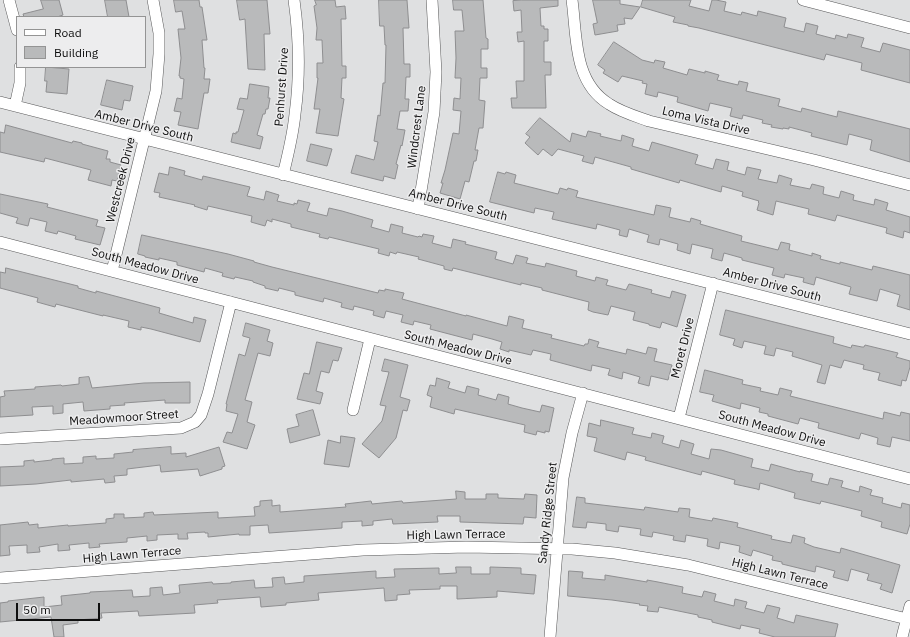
<!DOCTYPE html>
<style>
body{margin:0}
#map{position:relative;width:910px;height:637px;overflow:hidden;background:#dfe0e1;font-family:"IBM Plex Sans",sans-serif}
canvas{display:block}
.legend{position:absolute;left:16px;top:16px;width:130px;height:52px;box-sizing:border-box;background:#ededee;border:1px solid #949494;margin:0;padding:5px 7px;list-style:none;font-size:12px;color:#0e0e0e}
.legend li{display:flex;align-items:center;gap:8px;height:20px}
.legend b{width:20px;border:1px solid #949494}
.scale{position:absolute;left:16px;top:603px;width:84px;height:18px;box-sizing:border-box;border:2px solid #0e0e0e;border-top:0;padding-left:5px;font-size:12px;line-height:14px;white-space:nowrap;color:#0e0e0e;-webkit-text-stroke:3px #ededee;paint-order:stroke}
</style>
<div id="map">
<canvas width="910" height="637"></canvas>
<ul class="legend">
<li><b style="height:5px;background:#fff"></b>Road</li>
<li><b style="height:11px;background:#b9babb"></b>Building</li>
</ul>
<div class="scale">50 m</div>
</div>
<script>
const ctx = document.querySelector('canvas').getContext('2d');
ctx.lineJoin = 'round';
function paint(path, color) { ctx.fillStyle = color; ctx.fill(path, 'evenodd'); }
function trace(path, color, width, dash) { ctx.strokeStyle = color; ctx.lineWidth = width; ctx.lineCap = dash ? 'butt' : 'round'; ctx.setLineDash(dash || []); ctx.stroke(path); }
function label(font, color, halo, rows, align = 'center') {
  ctx.font = font + ' "IBM Plex Sans",sans-serif'; ctx.lineWidth = 3; ctx.setLineDash([]); ctx.textBaseline = 'middle'; ctx.strokeStyle = halo; ctx.fillStyle = color; for (const [text, x, y, turn = 0] of rows) {
    ctx.save(); ctx.translate(x, y); ctx.rotate((+turn || 0) * Math.PI / 180); ctx.textAlign = isNaN(turn) ? turn : align; if (halo) ctx.strokeText(text, 0, 0); ctx.fillText(text, 0, 0); ctx.restore();
  }
}
const building = new Path2D(`
 M41,0H59L63,15L57,17H24L23,14L43,9Z
 M105,0H126L129,17H108Z
 M174,0H199L200,7H202L207,40H202L204,68H205L204,79H210L208,93H204L198,129L178,125L181,112L174,111L177,98L182,99L184,79L180,78V76H179L181,58L178,29H185L182,11L176,12Z
 M237,0H267L270,34H264L265,70L248,69L245,19L240,20Z
 M315,0H335L336,7L345,6L346,19H341L342,66H346V78H342L341,98L344,99L338,136L316,133L320,109H314L318,78H317V63H323L322,40H316L317,28L314,6L316,5Z
 M379,0H407L409,28H403L404,64H410V77H406L405,99H409L408,111H400L397,129L405,130L402,146L401,145L396,164L398,165L395,179L384,176L383,181L351,173L356,155L374,160L378,142L374,141L378,115L380,116L383,83H385L386,45H385L384,26H380Z
 M453,0H483L486,38L488,39V49H481V68H487V78H480L479,100L485,101L483,128H479L475,150H478L476,161H474L469,182L465,181L460,199L440,193L443,183H441L445,170L453,133L459,134L461,111L453,110L454,98L460,99L461,78H455L456,58L455,31H464L462,10H454Z
 M522,0H558V6L540,8L541,26H544V29H548V41H544V62H551V75H545L546,108H512L511,98H517L516,81H524V41L518,42L517,32H522L521,10L514,11L513,1Z
 M593,0H620V4L640,7L632,19L624,18L625,24L617,25L618,31L595,35L593,24L597,23Z
 M643,0H691L689,6L709,11L712,0H716L726,2L724,11L741,15L742,12L757,16L758,11L786,18L784,27L804,32L806,23L818,26L816,34L835,39L836,35L847,38L848,34L864,38L861,47L880,52L883,43L910,50V83L861,70L862,63L826,54L824,60L699,28L688,26V25L673,22L675,17L641,7Z
 M614,42L642,60L654,63L655,60L665,62L663,68L687,75L689,69L705,73V71L719,75L717,80L738,85L739,81L748,83L746,91L780,99L778,106L801,112L802,108L837,117L838,111L910,129V162L870,150L872,140L849,134L847,145L811,136L812,133L789,127V129L783,128V129L771,127L772,125L762,123L763,120L743,115L742,119L730,116L732,108L710,103L708,111L677,102L678,97L658,92L657,97L645,94L647,84L642,83L643,81L622,76L618,82L603,73L605,70L598,65Z
 M46,67L69,69L67,94L46,92L47,81H45Z
 M107,80L133,86L130,101L124,100L122,110L101,105Z
 M250,84L269,87L268,98H270L268,109H266L265,114H263L257,135L263,137L260,149L231,142L233,133L236,134V132H238L244,110L237,109L240,98L247,99Z
 M540,118L570,142L572,133L586,137L588,131L601,134L600,136L621,141L622,135L634,139L632,146L649,151L652,142L698,155L695,164L713,169L716,159L729,162L727,170L745,175L747,167L761,170L758,179L777,183L779,175L792,179L790,185L810,189L812,184L824,187L823,194L839,198L841,191L854,195L853,200L874,205L875,199L888,203L886,210L910,217V233L904,231L903,238L886,233L887,228L837,215L835,221L808,214L809,209L776,201L773,215L757,210L759,203L758,202L759,201L742,196L743,192L722,186L721,192L680,180L679,183L631,169V167L595,157L593,164L582,161L584,156L558,149L552,156L543,149L538,155L525,143L530,137L526,134Z
 M6,125L72,143L73,141L82,143V144L108,151L106,159H110V162L121,165L117,181L112,180L111,186L88,180L91,170L45,158L44,162L0,152V132L4,133Z
 M311,144L332,149L327,166L307,161Z
 M170,167L185,171L184,175L202,180L203,176L250,187L247,196L264,200L266,191L279,195L277,201L294,205V203L297,204L298,200L310,203L307,211L327,216L329,208L342,211L373,220L371,227L389,232L391,224L403,227L402,233L418,237L419,236L422,237L423,234L434,236L432,243L451,248L453,239L466,242L465,244L497,252L495,259L513,264L516,255L528,258L526,263L545,267L546,263L577,271L576,276L595,281L596,277L608,280L606,285L626,290L629,284L652,290L651,293L670,298L672,291L686,295L677,327L662,322L660,328L649,325V324L633,320L635,312L611,306L608,315L593,312L588,310L589,302L542,290V288L521,283V285L453,268L452,271L444,269V266L418,259L419,257L397,252L396,254L390,252L389,256L378,253L379,249L329,237L328,239L319,237L320,234L291,227V224L272,219V222L267,220L265,226L251,222L252,216L208,206L207,210L194,206L195,205L159,197L160,193L154,192L159,173L168,175Z
 M498,172L505,174L506,172L516,175L514,183L558,194L560,188L567,190L568,188L578,191L576,197L654,215L656,205L671,208L669,217L690,222L691,218L701,221L700,224L742,236L741,241L778,250L781,242L790,244L789,250L812,256V253L821,256L820,259L840,264V262L872,270L873,266L910,275V310L897,306L900,295L880,289L877,301L849,294L851,287L816,277L814,285L803,282L804,278L785,274L784,278L772,275L774,268L742,260V258L724,253L722,261L711,258L713,249L692,244L690,254L677,250L678,244L660,239L659,245L647,242L649,235L629,229L627,237L619,235L620,230L597,224L596,229L552,219L554,212L535,208L534,213L490,202Z
 M0,194L48,204L47,207L98,220L96,226L105,228L100,245L75,239L76,236L58,231L57,234L45,231L47,222L30,218L28,226L16,223L18,218L0,213Z
 M142,235L228,254L254,261V262L272,267L378,293L379,290L385,291V289L404,293L402,299L466,316V315L507,326L509,316L524,320L522,328L552,335L551,338L584,346L585,344H588L589,339L599,342L597,347L626,354L627,349L646,354L648,347L657,349L654,361L672,365L668,380L651,376L649,386L638,383L640,377L623,372L622,379L608,375L610,369L592,365L591,371L550,360L551,354L533,350L531,355L509,350V352L500,349L502,342L492,339L473,334L472,340L430,329L431,325L414,321L413,325L401,322L403,315L386,311L384,318L373,315L374,311L354,306L353,310L341,307L342,303L324,298L323,302L295,295V292L279,288L278,291L265,288V286L253,282V281L235,277L234,279L222,276L223,273L205,268L204,272L177,265V262L159,258V260L145,257V256L138,254Z
 M6,268L78,286V288L96,293V291L160,308L159,313L193,323L194,317L206,320L200,342L151,329L141,327V330L128,327L129,321L103,315V316L56,304L55,307L37,302L38,298L0,288V272L5,273Z
 M726,310L834,337L833,343L851,348L852,345L862,347H864L865,345L898,353L896,357L910,361V367L906,381L902,380L901,386L878,380L880,373L863,369L864,365L844,360L841,368L830,365L825,384L817,382L822,365L792,356L793,352L776,348L774,356L764,354L766,346L744,341L742,348L733,345L735,339L720,335Z
 M246,323L270,330L267,341L273,343L270,356L258,353L245,400L252,402L247,422L255,425L247,449L223,442L227,432L232,433L238,414L226,411L227,404H226L239,354L245,356L250,338L243,336Z
 M317,342L342,348L338,361L333,360L329,373L321,371L316,391L323,393L320,404L297,399L304,373L309,374Z
 M385,359L408,365L400,397L410,400L407,411L403,410L396,438L379,458L362,444L382,421L386,406L380,405L389,372L382,371Z
 M705,370L743,380L742,384L761,388L760,391L778,395L780,388L792,391L790,396L883,419L884,412L900,416L901,412L910,414V441L892,437L890,447L877,444L878,438L861,433L859,439L818,428L819,423L800,418L798,424L768,416V414L759,412L760,408L741,403L740,409L712,401L714,395L700,392Z
 M89,377L92,388L144,383L190,382V403H165V400L124,403L125,405L110,406V409L84,411L83,402L63,404V413L53,414V406L32,407L33,415L0,417V397L5,396L4,391L35,389V387L61,385L62,386L79,384V378Z
 M437,378L450,382L448,388L465,393L467,386L479,389L478,395L496,400L498,394L509,397L508,404L522,408L540,412L542,405L554,408L549,432L545,431V433L537,431L536,435L524,432L525,425L455,409L454,414L430,407L432,397L427,395L430,385L435,386Z
 M313,410L320,435L290,443L287,429L299,426L296,415Z
 M601,420L634,428L632,434L651,438L652,433L664,436L662,443L679,448L681,440L694,444L691,454L709,459L711,449L721,450L753,459L751,467L769,471L771,464L800,472V471L813,474L811,481L828,485L830,478L843,481L841,487L859,492L860,486L872,490L870,495L883,498L882,503L901,508L902,503L910,505V524L907,534L881,527L882,522L861,516L862,511L821,501L820,504L794,498L795,493L760,483L759,490L757,489L734,484L735,480L702,471L701,475L645,460L646,457L627,452L625,460L594,451L597,438L587,436L589,423L600,426Z
 M341,436L355,438L349,467L324,464L328,440L340,443Z
 M171,447V454L186,453V457L219,447L225,466L222,467V469L200,476L198,469L161,472L160,465L127,469V475L114,476L115,482L105,483L104,479L71,482V480L36,484L0,486V467L24,466V461L34,460V462L52,460V459L64,458V464L83,463V457L96,456V459L114,458V454L133,452V450Z
 M456,491L465,492V499H486V494H498V498L524,499L525,494L537,495L536,518L524,517L523,524L460,522V516H437L438,522L393,524L392,519L373,521V525L362,526V521L342,522V528L269,533L268,525L250,526V535H239V534L208,537V533H205V532L187,533L188,539H178V534L157,535V540L147,541V536L127,538V542L99,544L100,547L89,548V543L69,545L70,550L58,551V544L39,547L40,552L27,553V545L9,546L10,555L0,556V525L28,522L29,525L38,524V528L68,525V526L106,523V519L114,518V514H124V518L144,517V513L153,512L154,515L218,512V518L255,516L254,507L260,506V501L272,500V506L280,505V512L346,507L345,504L371,501L372,504L402,501L403,503L456,499Z
 M577,497L585,498V503L644,510L645,507L678,512L679,508L690,509L689,517L712,521L713,518L738,523L737,527L772,536L771,539L791,543L793,535L805,538L804,543L814,547L840,553L841,548L900,565L892,593L880,589L882,584L867,580L869,574L851,569L848,581L833,577L835,571L816,566L815,572L782,564V562L772,560L773,556L753,550L751,556L739,552L740,546L720,542L719,549L707,546L708,539L686,535L685,542L673,540L674,536L653,532L652,537L640,535L641,529L619,526L618,532L606,530V524L587,522L586,528L573,527Z
 M456,567H471V574H490V567L521,568V574L536,575L534,594L497,591V597L457,599V586H440V589L409,590L410,594L397,595V600L385,601L384,588L318,593L319,600L286,603V605L261,607L260,597L217,600L218,603L194,605L195,613L139,616L138,611L101,613L102,618L78,620V623L63,625L64,637H54L51,617L0,622V603L8,602V601L44,597V607L62,605L61,596L90,593V592L132,590L133,597L150,596V588L162,587L163,595L180,593L179,585L212,582L213,584L231,583V582L254,580L255,588L273,587L272,578L284,577L285,584L304,582V576L376,571V578L395,577L394,569L439,568V574L456,573Z
 M569,571L583,572L582,578L605,580V575L647,582V580L658,582L683,587L682,593L702,597L704,591L716,594L714,601L734,606L735,599L747,602L745,608L764,613L767,605L780,608L777,618L794,623L796,615L838,624L835,637H775L759,633L760,629L741,625L740,629L712,622V620L698,617V615L659,607L658,612L647,611L648,606L639,605L640,604L612,600L568,596Z`);
paint(building, '#b9babb');
trace(building, '#8e8e90', 1);
const street = new Path2D(`
 M9,0L17,30
 M572,0C577,36 573,82 609,104C621,112 635,116 649,121L814,160L910,185
 M803,0L910,28
 M0,102L910,334
 M15,106L20,83V67
 M283,175C288,155 293,135 295,114C300,77 299,36 294,0
 M418,209L434,112L436,72L432,0
 M0,242L910,479
 M112,271L156,91L159,54V33L153,0
 M353,410L370,339
 M679,418L713,283
 M0,439L181,428L195,422L201,415L208,394L231,302
 M0,578L363,550L466,547L572,549L615,553L688,565L907,619
 M550,637L563,478L572,433L583,393
 M902,637L910,606`);
trace(street, '#585859', 12);
trace(street, '#fff', 11);
label('12px', '#0e0e0e', '#ededee', [
 ["Penhurst Drive",282,87,-86],
 ["Loma Vista Drive",706,121,13],
 ["Amber Drive South",144,126,14],
 ["Windcrest Lane",417,127,-83],
 ["Westcreek Drive",121,180,-76],
 ["Amber Drive South",458,205,14],
 ["South Meadow Drive",145,266,15],
 ["Amber Drive South",772,285,15],
 ["South Meadow Drive",458,348,14],
 ["Moret Drive",683,348,-76],
 ["Meadowmoor Street",124,418,-4],
 ["South Meadow Drive",772,429,15],
 ["Sandy Ridge Street",548,513,-84],
 ["High Lawn Terrace",456,535,-1],
 ["High Lawn Terrace",132,555,-5],
 ["High Lawn Terrace",780,574,14]
]);
</script>
